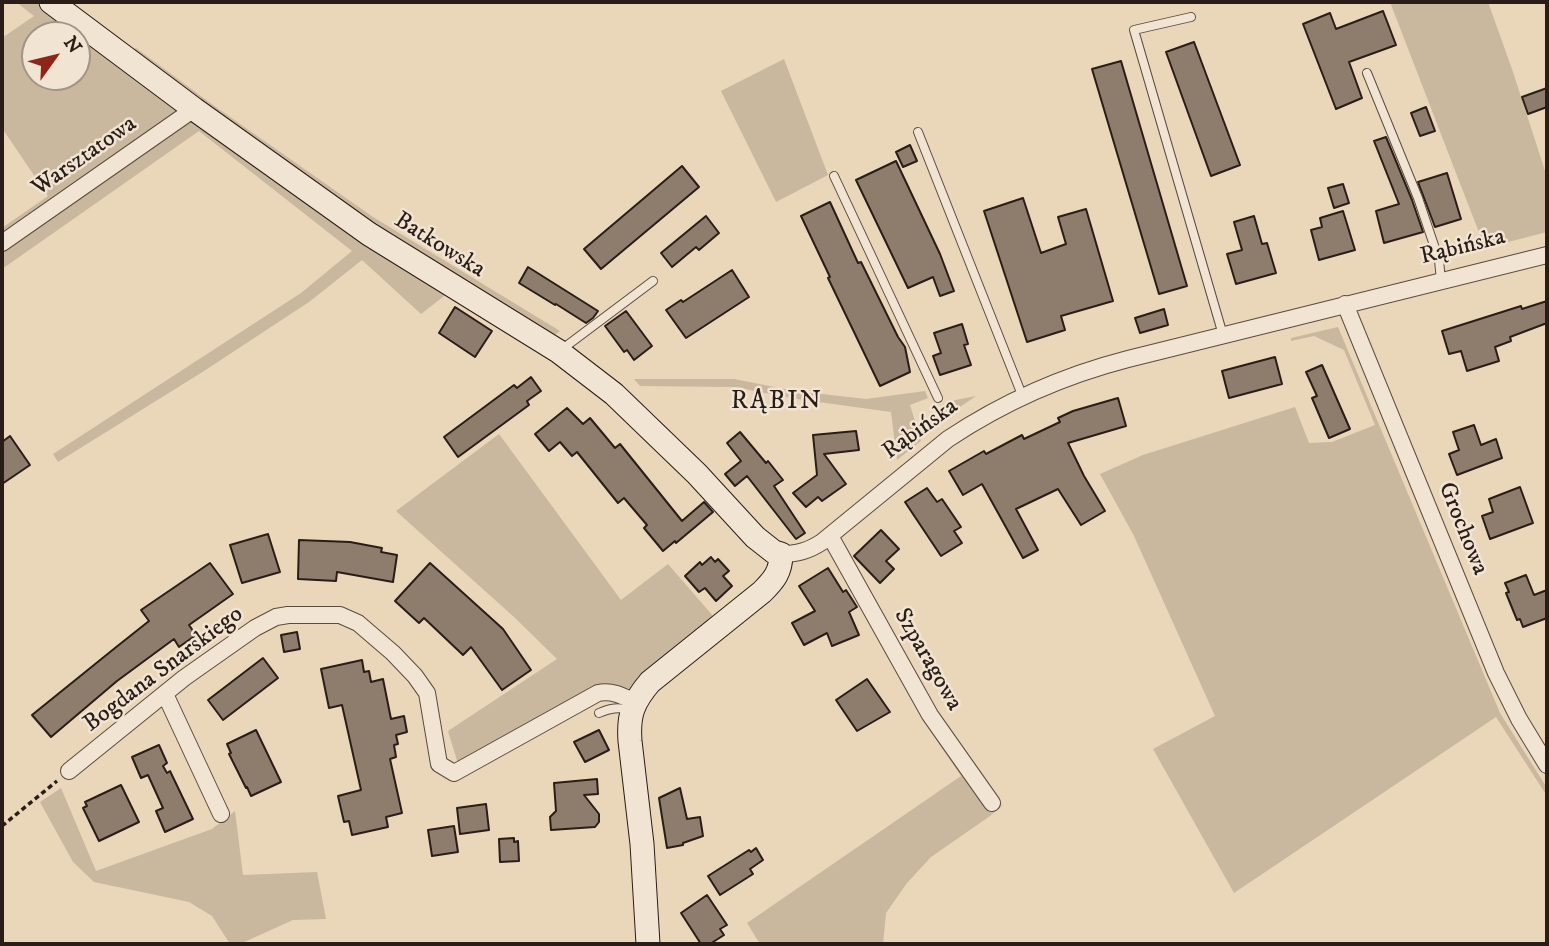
<!DOCTYPE html>
<meta charset="utf-8">
<style>
body{margin:0}
#map{position:relative;width:1549px;height:946px;overflow:hidden;background:#ead6b9;font-family:"IM FELL DW Pica",serif}
canvas{display:block}
.frame{position:absolute;inset:0;border:4px solid #2a1d18;pointer-events:none}
.north{position:absolute;left:21px;top:21px;width:70px;height:70px;box-sizing:border-box;background:#f1e4d2;border:2px solid #a19488;border-radius:50%;rotate:56deg;font-size:19px;font-weight:700;line-height:28px;text-align:center;color:#2a1d18}
.north::after{content:'';display:block;margin:auto;width:24px;height:32px;background:#8f2418;clip-path:polygon(50% 0,100% 100%,50% 72%,0 100%)}
</style>
<div id="map">
<canvas width="1549" height="946"></canvas>
<div class="frame"></div>
<div class="north">N</div>
</div>
<script>
const ctx = document.querySelector('canvas').getContext('2d');
ctx.lineJoin = 'round';
function paint(path, color) { ctx.fillStyle = color; ctx.fill(path, 'evenodd'); }
function trace(path, color, width, dash) { ctx.strokeStyle = color; ctx.lineWidth = width; ctx.lineCap = dash ? 'butt' : 'round'; ctx.setLineDash(dash || []); ctx.stroke(path); }
function label(font, color, halo, rows, align = 'center') {
  ctx.font = font + ' "IM FELL DW Pica",serif'; ctx.lineWidth = 5; ctx.setLineDash([]); ctx.textBaseline = 'middle'; ctx.strokeStyle = halo; ctx.fillStyle = color; for (const [text, x, y, turn = 0] of rows) {
    ctx.save(); ctx.translate(x, y); ctx.rotate((+turn || 0) * Math.PI / 180); ctx.textAlign = isNaN(turn) ? turn : align; if (halo) ctx.strokeText(text, 0, 0); ctx.fillText(text, 0, 0); ctx.restore();
  }
}
paint(new Path2D(`
 M16,2H35L183,112L2,236V228L48,196L2,128V38L34,16ZM35,35H77V77H35Z
 M1390,2H1488L1512,69L1547,177V232L1485,248Z
 M136,48L213,105L373,217L560,331L551,338L373,227L130,52Z
 M784,59L828,175L776,202L721,91Z
 M193,118L448,293L421,314L362,260L309,302L204,371L58,462L53,454L301,293L352,251L199,131L2,269V251Z
 M1338,327L1500,713L1547,788V796L1496,717L1234,893L1153,749L1215,716L1134,536L1100,474L1143,455L1295,407L1309,443L1332,442L1375,425L1344,350L1314,336L1291,341V338Z
 M634,379H734L795,391L866,399L925,391L928,398L910,405L921,441L897,460L891,412L797,399L734,387L640,386Z
 M976,396L934,425L932,424C935,399 955,401 976,396Z
 M499,434L621,600L668,564L713,616L645,676L633,689L608,685L595,686L458,764L448,731L557,659L514,617L396,511Z
 M847,548L941,718L1002,806L990,816L931,857L907,883L886,913L883,944H760L747,923L961,776L929,729L835,557Z
 M61,788L96,871L212,829L235,811L243,875L317,872L326,919L293,920L240,944H230L212,916L189,902L94,882L73,862L40,802Z`), '#c9b79e');
const building = new Path2D(`
 M1383,11L1396,45L1349,62L1362,98L1336,109L1303,24L1330,13L1336,29Z
 M1194,42L1240,165L1211,176L1166,52Z
 M1121,61L1187,286L1159,294L1092,69Z
 M1547,88V107L1528,114L1522,97Z
 M1426,107L1435,131L1420,136L1411,113Z
 M1386,137L1412,200L1423,232L1384,243L1376,211L1399,204L1374,141Z
 M910,145L917,161L903,167L896,152Z
 M896,161L940,254L954,291L940,296L933,277L908,288L856,180Z
 M682,166L699,187L601,269L584,249Z
 M1447,173L1461,219L1435,227L1418,182Z
 M1343,184L1349,203L1334,208L1328,188Z
 M1023,198L1041,253L1066,244L1058,217L1086,209L1113,301L1061,316L1065,330L1027,342L984,211Z
 M830,202L858,263L861,262L898,337L905,347L910,372L880,386L828,278L830,277L801,216Z
 M1343,211L1355,250L1319,260L1311,230L1322,227L1320,218Z
 M706,216L719,233L699,250L696,247L672,267L661,253Z
 M1254,216L1262,244L1267,243L1276,273L1236,284L1227,254L1242,250L1234,222Z
 M528,267L598,311L593,318L586,323L556,304L555,305L519,283Z
 M732,270L749,297L686,338L666,310L681,300L683,302Z
 M1547,301V323L1510,337L1511,341L1495,347L1499,361L1467,371L1461,351L1449,354L1442,331L1521,306L1522,309Z
 M455,307L492,331L475,357L439,333Z
 M1164,309L1168,325L1140,333L1135,318Z
 M626,311L652,346L634,360L627,350L624,352L605,326Z
 M962,324L968,344L964,345L971,365L940,375L933,356L941,353L934,333Z
 M1275,357L1282,384L1229,398L1222,371Z
 M1322,365L1350,429L1329,438L1312,398L1317,396L1306,372Z
 M531,377L541,391L527,401L529,405L458,457L444,437L514,385L517,388Z
 M1118,398L1126,426L1068,443L1084,476L1105,511L1081,525L1058,489L1016,509L1038,550L1023,558L982,484L963,495L949,471L984,451L986,454L1022,435L1024,439L1060,422L1058,418L1073,411Z
 M567,408L583,424L590,418L615,448L620,444L682,521L704,502L713,512L676,543L675,541L663,551L644,528L647,525L624,498L618,503L577,452L572,456L560,442L549,451L535,434Z
 M1474,425L1481,445L1496,439L1502,458L1457,475L1449,454L1459,450L1453,432Z
 M856,431L859,450L824,454L846,484L822,501L818,497L806,507L793,493L817,475L813,435Z
 M740,432L766,463L768,461L783,480L774,486L805,533L796,539L747,476L735,486L725,474L741,461L727,443Z
 M10,436L30,465L2,484V442Z
 M1520,487L1533,523L1490,539L1482,516L1493,512L1489,499Z
 M927,488L937,502L942,499L961,527L954,531L962,543L941,556L905,502Z
 M881,530L899,549L886,561L894,569L880,583L854,556Z
 M268,534L280,572L242,583L230,545Z
 M299,540L350,542L382,548L381,552L397,555L393,582L337,572L336,581L298,579Z
 M711,557L715,562L718,559L729,571L723,576L732,586L716,601L705,588L699,592L685,576L700,562L702,565Z
 M210,563L233,594L189,625L196,635L179,647L174,639L117,681L51,737L32,715L115,648L149,621L141,610Z
 M430,563L503,629L531,670L502,690L471,647L463,655L424,618L419,623L395,601Z
 M828,568L843,592L846,590L857,607L849,612L859,635L832,646L827,633L804,645L792,623L815,611L799,586Z
 M1526,575L1534,595L1547,590V618L1523,627L1520,619L1517,620L1506,593L1509,592L1505,583Z
 M297,632L300,649L284,652L281,635Z
 M263,658L278,678L223,720L208,700Z
 M362,660L364,672L369,671L371,682L383,679L391,719L404,716L407,732L396,735L398,744L394,745L396,757L390,759L402,813L386,817L388,827L352,835L349,821L344,822L338,796L361,790L342,705L329,708L321,669Z
 M867,679L890,712L857,731L836,700Z
 M256,730L281,782L251,796L247,787L246,788L229,754L231,753L227,744Z
 M599,730L609,750L585,762L574,742Z
 M159,745L167,763L163,766L167,773L170,771L193,819L165,832L156,811L163,808L148,775L141,778L132,757Z
 M597,779L598,794L584,795L599,814V822L595,827L551,830L550,817L556,811L554,783Z
 M121,785L139,822L99,841L83,808L87,806L85,802Z
 M680,788L687,819L700,817L703,836L683,843V845L667,848L659,798Z
 M486,804L489,830L460,834L457,808Z
 M454,826L458,852L432,856L428,830Z
 M514,838V842L518,841L519,861L500,862L499,839Z
 M756,848L763,860L750,869L753,874L720,895L708,876L749,850L751,852Z
 M707,895L727,925L720,929L724,935L710,944H701L681,913Z`);
paint(building, '#8e7d6c');
trace(building, '#2a1d18', 2);
const lane = new Path2D(`
 M1191,17L1134,30L1223,335
 M1367,73L1418,198L1439,260L1441,281
 M918,132L1022,395
 M834,176L938,398
 M561,350L653,281
 M599,713C611,708 618,707 630,710`);
const street = new Path2D(`
 M2,243L194,109
 M1345,304L1496,673L1519,719L1547,765
 M830,536L930,715L992,803
 M781,554C797,554 808,551 822,542L948,439C1005,401 1062,376 1128,359L1547,255
 M165,694L221,814
 M69,771L184,678L255,628L276,617L288,615H340L358,623L393,653L415,676L427,693L439,764L454,773L598,693C612,690 623,696 635,702`);
const secondary = new Path2D(`
 M51,2L194,109L369,234L558,351L614,394L697,474L755,537L774,552L781,554C781,572 774,580 762,592L650,682C633,702 628,715 630,741L642,844L648,944`);
trace(lane, '#5a4b40', 10);
trace(street, '#5a4b40', 18);
trace(secondary, '#2a1d18', 25);
trace(new Path2D(`
 M2,826L57,781`), '#2a1d18', 3.5, [5, 3.5]);
trace(lane, '#f1e4d2', 8);
trace(street, '#f1e4d2', 16);
trace(secondary, '#f1e4d2', 23);
label('24px', '#2a1d18', '#f1e4d2', [
 ["Warsztatowa",85,157,-35],
 ["Batkowska",439,246,32],
 ["Rąbińska",1463,248,-14],
 ["Rąbińska",921,430,-36],
 ["Grochowa",1462,529,68],
 ["Szparagowa",927,660,60],
 ["Bogdana Snarskiego",164,670,-37]
]);
ctx.letterSpacing = '2px';
label('26px', '#2a1d18', '#f1e4d2', [
 ["RĄBIN",777,403]
]);
ctx.letterSpacing = '0px';
</script>
